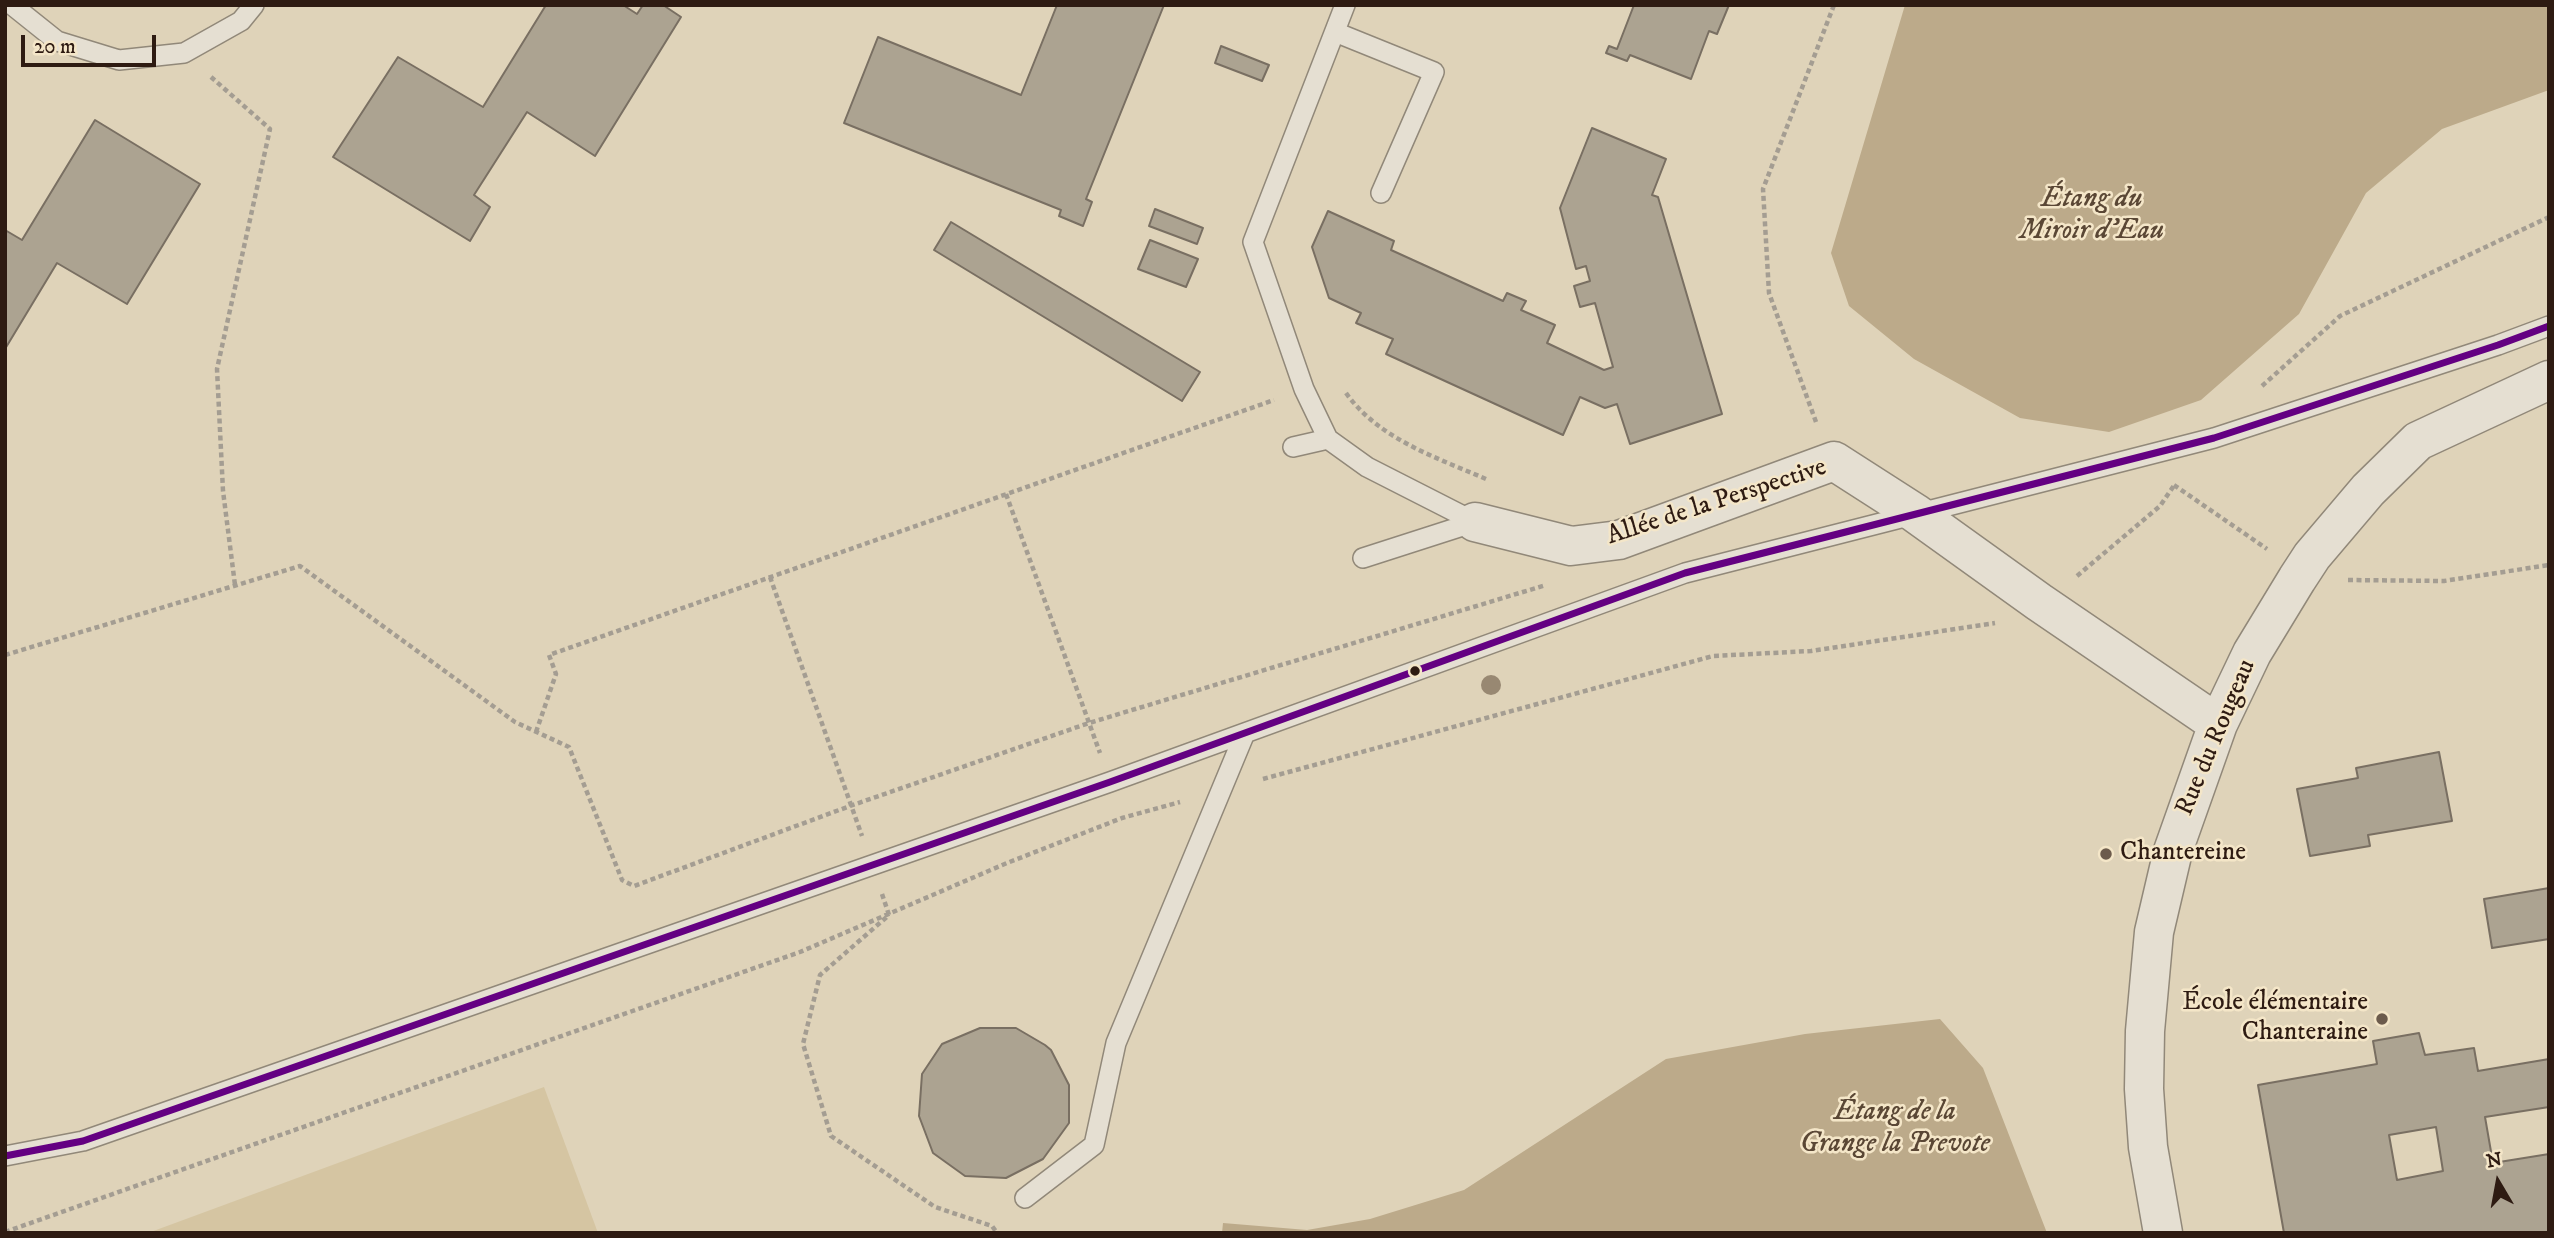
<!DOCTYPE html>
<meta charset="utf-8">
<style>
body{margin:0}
#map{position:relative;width:2554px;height:1238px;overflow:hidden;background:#dfd3b9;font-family:"IM FELL DW Pica",serif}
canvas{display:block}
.frame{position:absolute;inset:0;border:7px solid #2e1b12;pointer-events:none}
.north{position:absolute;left:2463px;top:1147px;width:70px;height:70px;-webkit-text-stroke:5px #f4e6c8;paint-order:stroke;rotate:350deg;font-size:19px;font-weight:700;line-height:28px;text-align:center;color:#2e1b12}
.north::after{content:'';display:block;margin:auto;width:24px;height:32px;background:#2e1b12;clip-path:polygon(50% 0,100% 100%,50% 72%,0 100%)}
.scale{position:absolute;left:21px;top:35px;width:135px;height:32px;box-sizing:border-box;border:4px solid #2e1b12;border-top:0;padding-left:9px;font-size:21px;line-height:24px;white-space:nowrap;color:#2e1b12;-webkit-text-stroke:5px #f4e6c8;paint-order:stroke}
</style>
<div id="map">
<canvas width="2554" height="1238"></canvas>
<div class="frame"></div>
<div class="north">N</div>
<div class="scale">20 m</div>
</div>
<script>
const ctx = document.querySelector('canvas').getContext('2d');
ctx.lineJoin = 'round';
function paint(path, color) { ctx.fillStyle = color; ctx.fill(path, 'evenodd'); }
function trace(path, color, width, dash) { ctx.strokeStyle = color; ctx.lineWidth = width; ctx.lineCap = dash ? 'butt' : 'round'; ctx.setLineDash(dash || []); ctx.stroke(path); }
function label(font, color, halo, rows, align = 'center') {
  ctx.font = font + ' "IM FELL DW Pica",serif'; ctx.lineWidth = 5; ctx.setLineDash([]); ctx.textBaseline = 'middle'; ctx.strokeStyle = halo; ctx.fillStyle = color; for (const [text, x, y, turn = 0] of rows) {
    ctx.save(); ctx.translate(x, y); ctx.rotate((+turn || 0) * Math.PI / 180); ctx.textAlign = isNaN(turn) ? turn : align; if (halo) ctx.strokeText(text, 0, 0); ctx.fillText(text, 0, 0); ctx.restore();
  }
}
paint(new Path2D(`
 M544,1087L598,1233H148Z`), '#d5c5a2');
paint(new Path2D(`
 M1905,5H2549V90L2442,129L2366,193L2299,314L2201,400L2109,432L2020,418L1914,359L1849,306L1831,253Z
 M1940,1019L1983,1068L2047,1233H1222L1223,1223L1307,1230L1370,1219L1464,1190L1666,1059L1805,1034Z`), '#bcaa8a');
const building = new Path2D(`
 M546,5H623L637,14L643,5H663L681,17L595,156L527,112L474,195L490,207L470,241L333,157L398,57L483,107Z
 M1057,5H1164L1086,199L1092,202L1083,226L1059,216L1061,210L844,123L878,37L1021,95Z
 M1634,5H1729L1717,34L1709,31L1691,79L1630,55L1627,61L1606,53L1609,46L1617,49Z
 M1221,46L1269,65L1262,81L1215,63Z
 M95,120L200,184L127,304L57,263L5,349V230L22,240Z
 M1592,128L1666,159L1652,195L1658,197L1722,414L1630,444L1617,404L1605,408L1580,397L1563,435L1386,354L1393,339L1356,323L1361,313L1329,298L1312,247L1328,211L1394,241L1391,250L1503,301L1507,293L1526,301L1521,310L1555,325L1547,343L1604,370L1613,367L1595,303L1580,307L1574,286L1590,281L1586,266L1576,269L1560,208Z
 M1155,209L1203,228L1197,244L1149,226Z
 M951,222L1200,372L1182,401L934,250Z
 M1150,240L1198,259L1186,287L1138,269Z
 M2439,752L2452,821L2368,835L2370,846L2310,856L2297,789L2358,778L2356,768Z
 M2549,888V939L2492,948L2484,899Z
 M980,1028H1016L1045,1045L1051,1050L1069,1085V1123L1043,1159L1006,1178L965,1176L933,1153L919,1116L922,1074L942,1044Z
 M2419,1033L2425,1055L2474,1048L2478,1071L2549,1059V1107L2485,1117L2493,1163L2549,1154V1233H2284L2258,1085L2377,1064L2373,1041ZM2436,1127L2443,1171L2397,1180L2389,1135Z`);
paint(building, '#aca391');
trace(building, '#796f62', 2);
const service = new Path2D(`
 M12,5L57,41L119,60L184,53L241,21L254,5
 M1335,32L1434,72L1381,193
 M1328,439L1304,389L1253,242L1345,5
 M1293,447L1328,439L1367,467L1475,522L1363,558
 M5,1156L83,1141L1110,782L1685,573L2214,438L2498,345L2549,326
 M1025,1198L1094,1145L1116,1043L1245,733`);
const minor = new Path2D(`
 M1475,522L1571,546L1619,540L1834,461L1915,513L2039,602L2218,724
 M2163,1233L2148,1147L2144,1089L2145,1031L2154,932L2173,851L2218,724L2252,653L2297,579L2312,556L2368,490L2418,441L2549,380`);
trace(service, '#918879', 22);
trace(minor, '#918879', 41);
trace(new Path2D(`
 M211,77L270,129L217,369L223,491L235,585
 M2262,386L2340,316L2549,217
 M1346,393C1379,439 1435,457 1486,479
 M1816,422L1769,293L1763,189L1834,5
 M2174,485L2267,549
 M1006,494L1100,753
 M2077,576L2160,506L2175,484
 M770,577L862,836
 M2348,580L2444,581L2549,565
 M5,655L300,566L515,722L569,747L622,880L634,886L850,806L1089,723L1546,585
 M536,732L556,674L549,655L1274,400
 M1263,779L1713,656L1811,651L1995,623
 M882,894L889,915L820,975L803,1044L831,1136L935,1207L992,1226L997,1233
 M5,1232L800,952L1007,863L1122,818L1180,802`), '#a49d92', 4.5, [5, 3.5]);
trace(service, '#e5dfd2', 19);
trace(minor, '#e5dfd2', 38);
trace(new Path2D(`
 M5,1156L83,1141L1110,782L1685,573L2214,438L2498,345L2549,326`), '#640082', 7);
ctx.fillStyle = '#988872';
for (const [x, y] of [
 [1491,685]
]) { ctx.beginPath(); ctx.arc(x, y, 10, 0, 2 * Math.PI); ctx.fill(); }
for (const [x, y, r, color] of [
 [1415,671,6,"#2e1b12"],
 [2106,854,7,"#6c5b4c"],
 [2382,1019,7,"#6c5b4c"]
]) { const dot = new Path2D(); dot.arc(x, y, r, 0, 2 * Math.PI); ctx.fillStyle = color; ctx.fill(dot); trace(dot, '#f4e6c8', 2.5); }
label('26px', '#2e1b12', '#f4e6c8', [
 ["Allée de la Perspective",1717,503,-18],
 ["Rue du Rougeau",2217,738,-67]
]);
label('26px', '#2e1b12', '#f4e6c8', [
 ["Chantereine",2120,854],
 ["École élémentaire",2368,1004,"right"],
 ["Chanteraine",2368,1034,"right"]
], 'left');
label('italic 28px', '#5a4735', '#f4e6c8', [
 ["Étang du",2092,200],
 ["Miroir d'Eau",2092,232],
 ["Étang de la",1895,1113],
 ["Grange la Prevote",1895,1145]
]);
</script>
